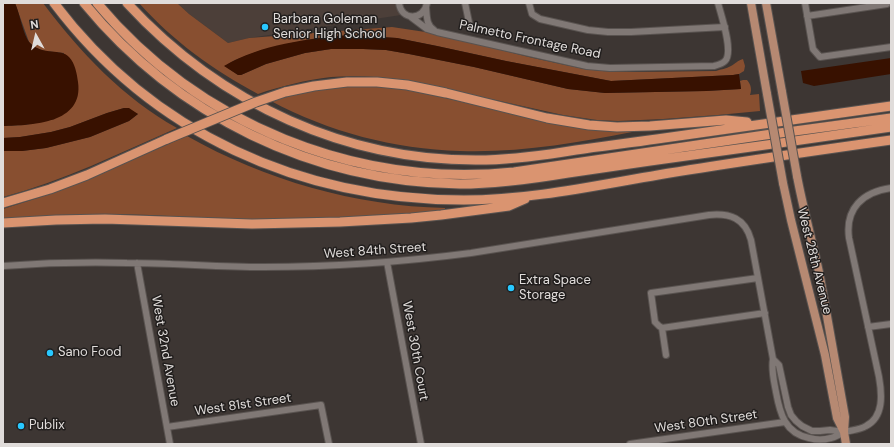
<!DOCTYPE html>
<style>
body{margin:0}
#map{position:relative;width:894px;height:447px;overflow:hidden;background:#3d3633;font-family:"DM Sans",sans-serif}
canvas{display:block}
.frame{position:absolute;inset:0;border:4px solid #e0dcda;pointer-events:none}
.north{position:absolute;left:16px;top:16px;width:40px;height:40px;-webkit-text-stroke:3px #211e1d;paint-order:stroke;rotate:352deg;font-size:11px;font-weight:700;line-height:16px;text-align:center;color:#e0dcda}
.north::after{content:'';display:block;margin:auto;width:14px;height:18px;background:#e0dcda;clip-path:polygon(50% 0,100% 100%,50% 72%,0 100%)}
</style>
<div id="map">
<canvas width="894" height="447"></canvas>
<div class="frame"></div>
<div class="north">N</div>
</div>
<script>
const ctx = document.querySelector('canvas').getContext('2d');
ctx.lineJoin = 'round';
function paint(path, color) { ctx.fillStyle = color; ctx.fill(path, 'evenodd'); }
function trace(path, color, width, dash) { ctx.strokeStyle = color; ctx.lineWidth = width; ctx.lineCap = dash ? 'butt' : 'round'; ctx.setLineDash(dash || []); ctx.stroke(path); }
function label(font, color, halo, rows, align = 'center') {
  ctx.font = font + ' "DM Sans",sans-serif'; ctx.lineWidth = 3; ctx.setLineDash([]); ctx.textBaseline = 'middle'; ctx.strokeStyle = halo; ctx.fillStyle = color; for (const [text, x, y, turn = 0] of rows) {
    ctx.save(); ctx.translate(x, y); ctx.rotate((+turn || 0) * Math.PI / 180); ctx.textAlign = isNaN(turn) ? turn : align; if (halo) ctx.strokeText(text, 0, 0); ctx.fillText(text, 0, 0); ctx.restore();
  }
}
paint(new Path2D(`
 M177,3H397L396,7L401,15L249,38L228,43L189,14Z`), '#4c3f39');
paint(new Path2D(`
 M15,3H43C80,52 123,98 177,128C120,153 63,181 3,197V151H22L46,148L90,137L129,121L138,114L124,108L107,113L70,127L51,132L20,137L3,138V126L25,125L55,119L64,53L45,51L36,48L29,42Z
 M139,3H177L189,14L228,43L249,38L392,27L432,33L533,58L584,69L602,71L635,72L716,71C721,69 726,69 731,66C736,63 737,61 743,59L745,66L744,71L739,74L733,75L611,81L506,61L437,46L397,38L349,35L317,38L287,44L259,51L235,60L225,66L238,75H241L266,64L305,53L331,49H363L386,50L409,54L474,67L568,89L605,93L706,91L741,89L740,81L743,80H747C751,85 752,89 750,95L759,94L760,111L718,115L663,119L618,121L597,120L563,115L405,80C380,77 356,75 331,77C306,80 281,86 258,94C212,69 174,42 139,3Z
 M355,86H374L415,91L480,106L632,130V132C576,143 518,153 460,151C394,149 329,132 271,101L302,92L331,88Z
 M187,136C265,180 355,206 445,208V211L339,218L244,220L149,215L112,214L55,216L3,219V209L53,193L90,178Z`), '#884f30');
paint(new Path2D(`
 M3,3H15C20,14 23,35 30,43C43,56 61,48 69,57C75,63 77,74 78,82C84,124 32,125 3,126Z
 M349,35L397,38L437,46L506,61L611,81L733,75L739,74L741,89L706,91L605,93L568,89L474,67L409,54L386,50L363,49H331L305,53L266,64L241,75H238L224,66C262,44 307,39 349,35Z
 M891,58V74L814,86L803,83L801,71Z
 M124,108H129L138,114L129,121L90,137L46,148L22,151H3V138L20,137L51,132L70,127L107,113Z`), '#381100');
const minor = new Path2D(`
 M399,3C401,21 424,21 427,3
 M465,3L470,27
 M529,3L532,14L540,19L588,30L608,32H631L725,27
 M805,3L813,49L820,57L891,47
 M426,7C427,16 426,25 434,30
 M807,16L887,4V3
 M411,17L427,29L437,32L587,66L610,68L714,66C718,65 722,64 725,61C734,52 721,15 718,3
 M387,262L421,444
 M137,263L170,444
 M3,266C44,263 86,262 127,263C172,263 218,267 263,267C333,267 402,262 471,253L709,215C730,213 745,218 751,240L773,359C771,370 774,381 776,392C780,414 785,433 809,438C816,440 824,440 831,438C836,437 840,434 845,432C852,430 859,430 866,426C884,417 882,394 879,377L849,238C845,208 863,192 891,188
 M758,278L651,293L655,322L659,326L662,328L765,313
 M868,327L891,324
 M662,328L666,355
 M773,359L779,365L788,407L791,415L796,421L802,426L812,431H820L830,430L844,432
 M167,427L321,405L329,444
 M630,444L785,422`);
const major = new Path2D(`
 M751,3L767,94
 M766,3L782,92
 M797,176C803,208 812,240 819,272C828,320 836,368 845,417L844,432
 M783,183L791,220L825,355L837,418L844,432L846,444`);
const highway = new Path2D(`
 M54,3C153,134 301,200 464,200C529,200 593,186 658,175C735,162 813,151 891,140
 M84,3C177,116 313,182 460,184C496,184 532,179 568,173C595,169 623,165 650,161C730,150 811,139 891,127
 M97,3C199,125 356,188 514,172L765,135L891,118
 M127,3C220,104 348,163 486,160C516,159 546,155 576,150C603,146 630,143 657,139C735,128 813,117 891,106
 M285,92L314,86L347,82H377L407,85L446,93L547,118L589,125L617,127L650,126L726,120L747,122
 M3,203L50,189L87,175L167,139
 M3,223L56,220L105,219L252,224L340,222L411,218L441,215L509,206L525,199`);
trace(minor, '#595350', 8);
trace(major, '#595350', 10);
trace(highway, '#595350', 11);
trace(minor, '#807875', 6);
trace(major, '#b68972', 8);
trace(highway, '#da9470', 9);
const majorBridge = new Path2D(`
 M782,92L797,176
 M767,94L783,183`);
const highwayBridge = new Path2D(`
 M167,139L256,102L285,92`);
trace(majorBridge, '#595350', 10, []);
trace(highwayBridge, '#595350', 11, []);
trace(majorBridge, '#b68972', 8);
trace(highwayBridge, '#da9470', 9);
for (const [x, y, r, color] of [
 [265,27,4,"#28c8ff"],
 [511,288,4,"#28c8ff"],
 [50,353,4,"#28c8ff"],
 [21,426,4,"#28c8ff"]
]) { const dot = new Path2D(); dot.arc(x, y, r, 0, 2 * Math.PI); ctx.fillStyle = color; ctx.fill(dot); trace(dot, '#211e1d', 1.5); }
label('13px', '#e0dcda', '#211e1d', [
 ["Barbara Goleman",273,20],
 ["Senior High School",273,35],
 ["Extra Space",519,281],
 ["Storage",519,296],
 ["Sano Food",58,353],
 ["Publix",29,426]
], 'left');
label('13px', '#e0dcda', '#211e1d', [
 ["Palmetto Frontage Road",530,40,12],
 ["West 84th Street",375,251,-4],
 ["West 28th Avenue",814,261,76],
 ["West 32nd Avenue",165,351,80],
 ["West 30th Court",415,351,80],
 ["West 81st Street",243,405,-8],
 ["West 80th Street",706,422,-8]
]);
</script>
